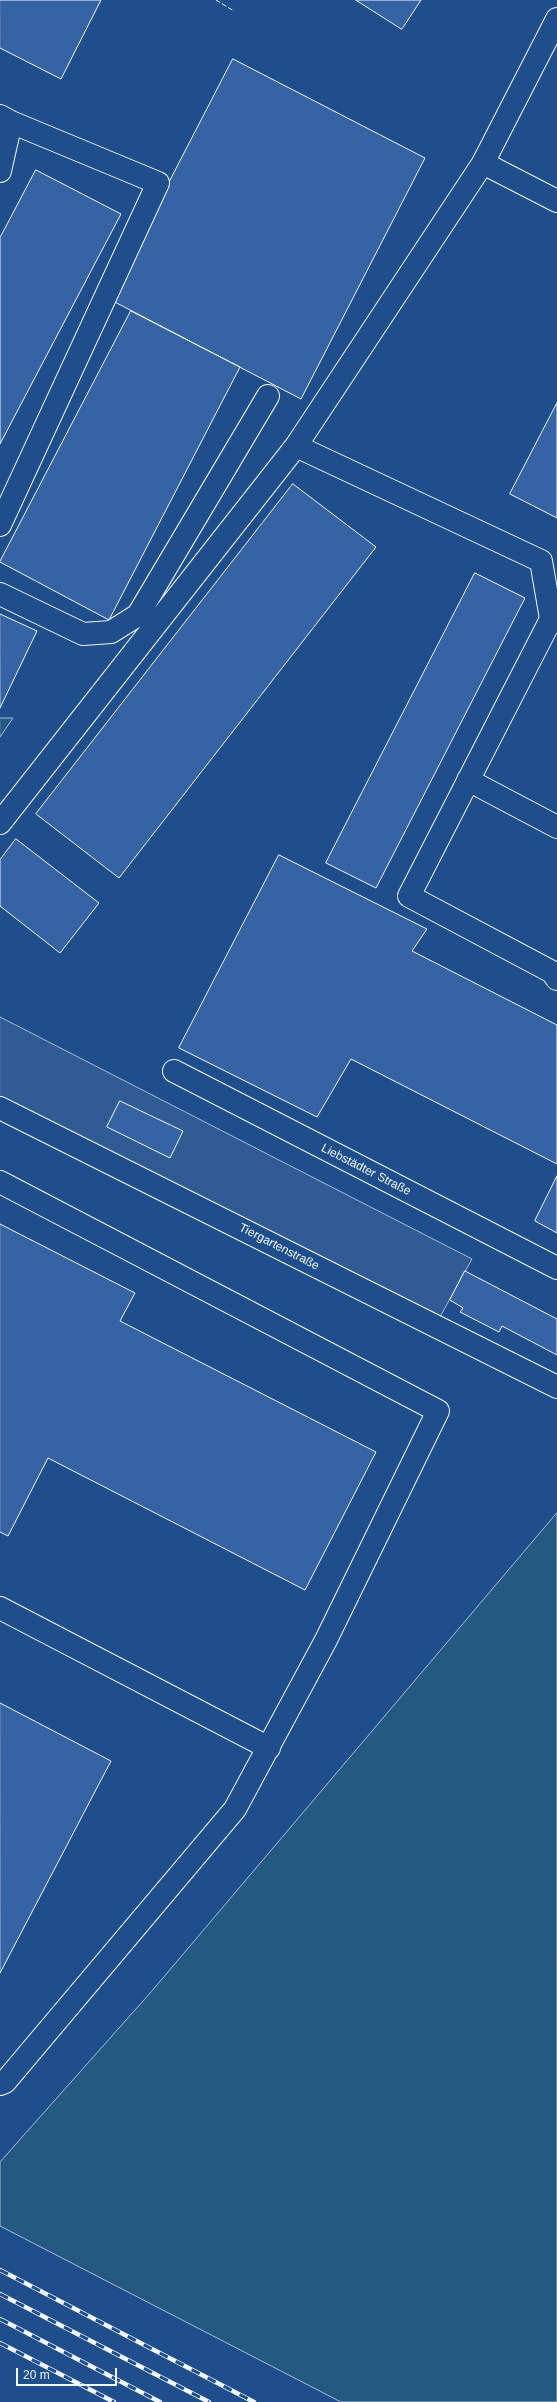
<!DOCTYPE html>
<meta charset="utf-8">
<style>
body{margin:0}
#map{position:relative;width:557px;height:2402px;overflow:hidden;background:#1f4e8c;font-family:Arial,sans-serif}
canvas{display:block}
.scale{position:absolute;left:16px;top:2368px;width:101px;height:18px;box-sizing:border-box;border:2px solid #f2f6ff;border-top:0;padding-left:5px;font-size:12px;line-height:14px;white-space:nowrap;color:#f2f6ff;-webkit-text-stroke:3px #1f4e8c;paint-order:stroke}
</style>
<div id="map">
<canvas width="557" height="2402"></canvas>
<div class="scale">20 m</div>
</div>
<script>
const ctx = document.querySelector('canvas').getContext('2d');
ctx.lineJoin = 'round';
function paint(path, color) { ctx.fillStyle = color; ctx.fill(path, 'evenodd'); }
function trace(path, color, width, dash) { ctx.strokeStyle = color; ctx.lineWidth = width; ctx.lineCap = dash ? 'butt' : 'round'; ctx.setLineDash(dash || []); ctx.stroke(path); }
function label(font, color, halo, rows, align = 'center') {
  ctx.font = font + ' Arial,sans-serif'; ctx.lineWidth = 3; ctx.setLineDash([]); ctx.textBaseline = 'middle'; ctx.strokeStyle = halo; ctx.fillStyle = color; for (const [text, x, y, turn = 0] of rows) {
    ctx.save(); ctx.translate(x, y); ctx.rotate((+turn || 0) * Math.PI / 180); ctx.textAlign = isNaN(turn) ? turn : align; if (halo) ctx.strokeText(text, 0, 0); ctx.fillText(text, 0, 0); ctx.restore();
  }
}
const green = new Path2D(`
 M0,718H13L0,737Z
 M557,1513V2402H341L0,2226V2162L151,1992Z`);
paint(green, '#245a82');
trace(green, '#a8bbd7', 1);
const parking = new Path2D(`
 M0,1017L472,1259L435,1326L0,1108Z`);
paint(parking, '#305b95');
trace(parking, '#a8bbd7', 1);
const building = new Path2D(`
 M0,0H101L61,79L0,48Z
 M356,0H421L402,29Z
 M233,59L425,158L301,399L109,299Z
 M36,170L121,214L0,444V238Z
 M131,311L240,367L109,620L0,562Z
 M557,403V518L510,494Z
 M293,484L376,547L119,878L36,814Z
 M475,573L525,598L376,888L326,863Z
 M0,614L37,631L0,708Z
 M16,839L99,903L60,953L0,906V860Z
 M279,855L427,929L412,951L557,1025V1164L351,1059L317,1117L179,1048Z
 M120,1101L183,1131L170,1158L107,1127Z
 M557,1176V1233L535,1221Z
 M0,1224L135,1293L120,1321L376,1452L305,1590L48,1458L8,1536L0,1532Z
 M465,1271L557,1319V1355L502,1326L499,1332L460,1312L463,1308L450,1300Z
 M0,1703L111,1761L0,1973Z`);
paint(building, '#3563a3');
trace(building, '#f2f6ff', 1);
const minor = new Path2D(`
 M0,116L11,122L0,171
 M483,163L557,201
 M296,446L541,561L551,619
 M0,525L158,183L11,122
 M0,594L83,634L111,632L138,615L268,396
 M557,622L551,619L409,896L552,972L557,979
 M468,780L557,827
 M0,823L296,446L483,163L557,19
 M174,1071L557,1268
 M0,1108L557,1387
 M0,1182L438,1411L326,1640L235,1809L5,2082L0,2084
 M0,1608L269,1748`);
trace(minor, '#f2f6ff', 24);
trace(minor, '#1f4e8c', 22);
const rail = new Path2D(`
 M0,2270L254,2402
 M0,2294L209,2402
 M0,2319L160,2402
 M0,2343L114,2402`);
trace(rail, '#f2f6ff', 4.5);
trace(rail, '#1f4e8c', 3, [9]);
trace(new Path2D(`
 M216,0L234,11`), '#f2f6ff', 1, [5, 2]);
label('12px', '#f2f6ff', '#1f4e8c', [
 ["Liebstädter Straße",366,1170,27],
 ["Tiergartenstraße",279,1247,27]
]);
</script>
